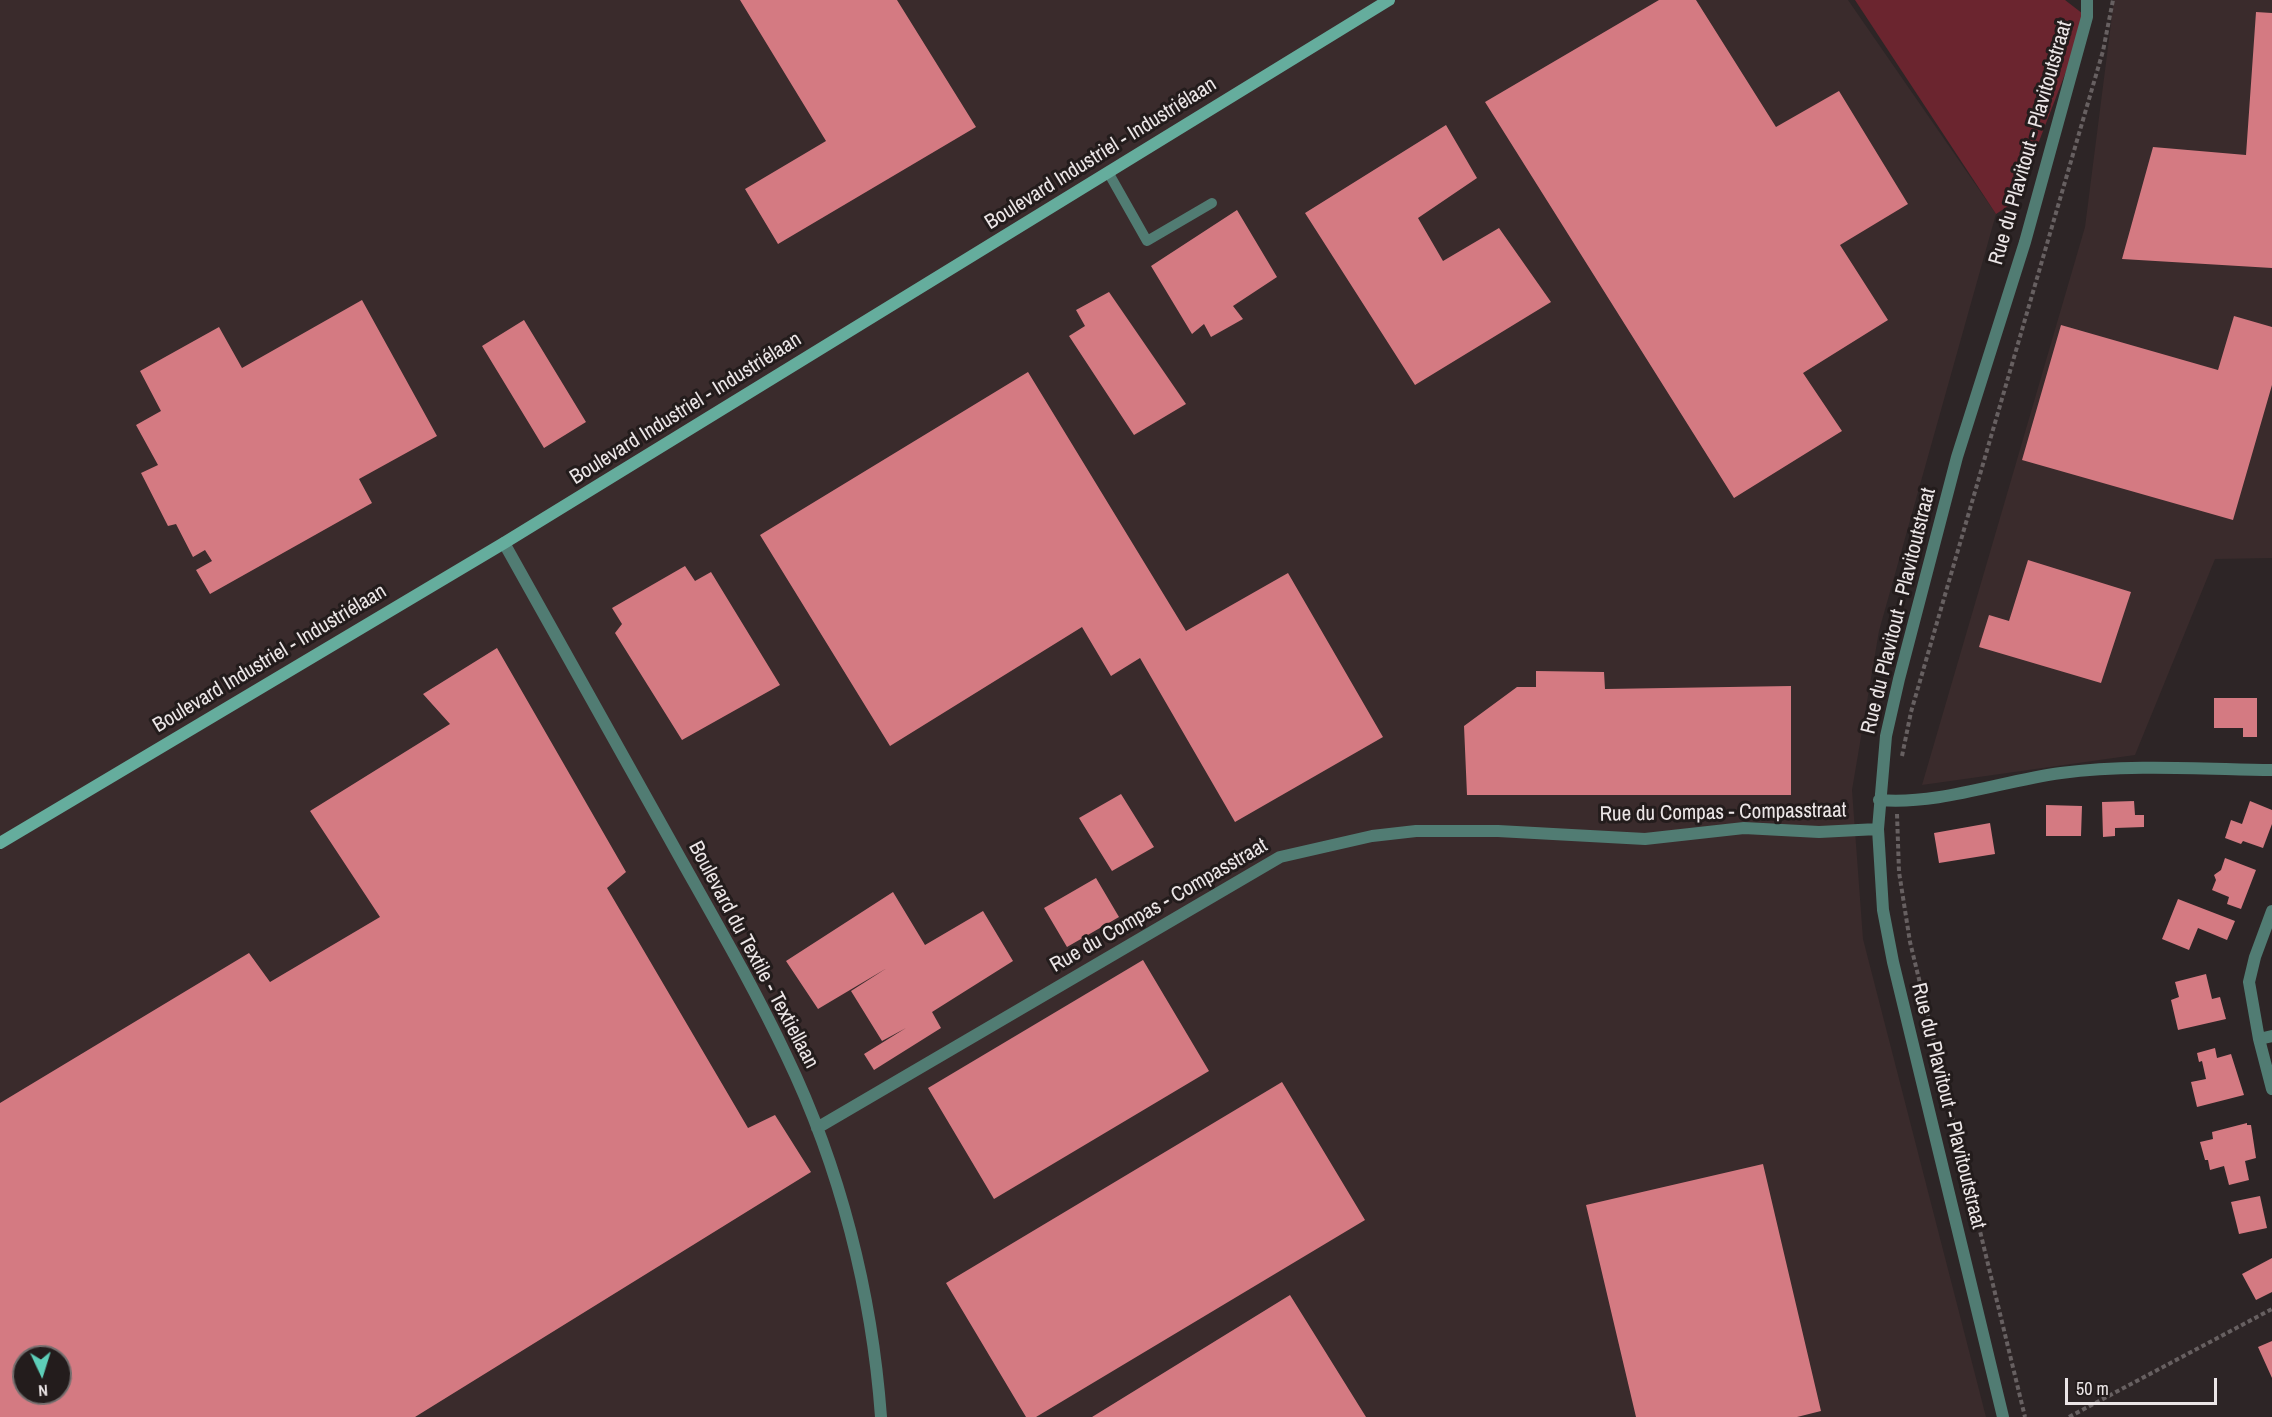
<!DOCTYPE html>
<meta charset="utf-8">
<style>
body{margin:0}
#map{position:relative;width:2272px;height:1417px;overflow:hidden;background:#2d2526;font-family:"Archivo Narrow",sans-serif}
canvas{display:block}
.north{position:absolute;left:12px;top:1345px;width:60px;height:60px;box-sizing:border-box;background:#231c1c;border:2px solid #736d6d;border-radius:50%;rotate:176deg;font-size:16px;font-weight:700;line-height:24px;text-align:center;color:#ece6e7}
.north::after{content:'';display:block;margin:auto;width:21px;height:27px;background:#5dceb8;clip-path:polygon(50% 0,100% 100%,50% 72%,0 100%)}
.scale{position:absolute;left:2065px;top:1378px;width:152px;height:27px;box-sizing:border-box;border:3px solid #ece6e7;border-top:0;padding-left:8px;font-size:18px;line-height:21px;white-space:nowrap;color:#ece6e7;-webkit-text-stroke:4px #231c1c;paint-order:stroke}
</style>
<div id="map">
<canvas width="2272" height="1417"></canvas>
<div class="north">N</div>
<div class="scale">50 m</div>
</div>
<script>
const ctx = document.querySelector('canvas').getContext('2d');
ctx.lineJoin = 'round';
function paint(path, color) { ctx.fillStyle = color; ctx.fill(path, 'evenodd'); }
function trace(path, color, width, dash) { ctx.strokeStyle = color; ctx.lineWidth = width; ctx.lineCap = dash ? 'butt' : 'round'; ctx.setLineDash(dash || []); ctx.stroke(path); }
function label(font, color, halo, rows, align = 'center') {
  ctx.font = font + ' "Archivo Narrow",sans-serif'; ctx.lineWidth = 6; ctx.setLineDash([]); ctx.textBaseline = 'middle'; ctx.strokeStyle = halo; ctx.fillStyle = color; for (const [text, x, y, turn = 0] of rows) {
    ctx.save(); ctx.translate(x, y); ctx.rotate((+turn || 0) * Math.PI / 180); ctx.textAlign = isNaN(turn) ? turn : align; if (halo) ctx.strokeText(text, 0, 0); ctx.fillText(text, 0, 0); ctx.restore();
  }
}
paint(new Path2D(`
 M0,0H1848L1996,214L1879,631L1852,790L1863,939L1986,1417H0ZM24,1357H60V1393H24Z
 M2114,0H2272V558L2215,559L2135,755L1922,785L2085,227Z`), '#3a2b2c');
paint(new Path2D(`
 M1855,0H2065L2087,17L2016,201L1996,214Z`), '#6b252f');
paint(new Path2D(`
 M740,0H897L976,127L778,244L745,189L826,141Z
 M1659,0H1696L1776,127L1839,91L1908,204L1840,245L1888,320L1803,373L1842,431L1734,498L1485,102Z
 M2256,12L2272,13V268L2122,259L2153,147L2246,155Z
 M1446,125L1477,178L1418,218L1443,261L1499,228L1551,302L1415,385L1305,213Z
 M1237,210L1277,277L1233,306L1243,319L1211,337L1204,324L1192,334L1151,266Z
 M1109,292L1186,404L1134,435L1069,336L1085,326L1076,310Z
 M362,300L437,436L359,479L372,503L210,594L196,570L212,561L205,550L193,557L176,524L168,526L141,473L158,465L136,425L161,411L140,371L219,327L242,368Z
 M2234,316L2272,327V385L2233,520L2022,460L2061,325L2218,370Z
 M524,320L586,422L544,448L482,346Z
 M1028,372L1186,631L1288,573L1383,737L1235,822L1140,658L1111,676L1082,627L890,746L760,535Z
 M2028,560L2131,592L2101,683L1979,647L1989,615L2009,621Z
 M685,566L695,581L711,572L780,685L682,740L615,633L622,624L612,608Z
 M497,648L626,872L607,888L748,1128L775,1115L811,1172L415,1417H0V1103L249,953L270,982L380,917L310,811L450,724L423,694ZM24,1357H60V1393H24Z
 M1536,671L1604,672L1605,689L1791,686V795H1467L1464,726L1517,687H1536Z
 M2214,698H2257V737H2243V728H2214Z
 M1121,794L1154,847L1112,871L1079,818Z
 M2134,801L2135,815H2144V827L2115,828V836L2103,837L2102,802Z
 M2250,801L2272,810V824L2263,848L2243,841L2241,844L2225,838L2231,820L2242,824Z
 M2046,805L2082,806L2081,836H2046Z
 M1990,823L1995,854L1939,863L1934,833Z
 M2225,858L2256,870L2241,909L2227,904L2229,897L2212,890L2216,880L2214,875L2221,870Z
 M1096,878L1119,917L1067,947L1044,908Z
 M893,892L925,945L983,911L1013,961L932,1012L941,1028L874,1070L864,1054L906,1028L882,1041L851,991L887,968L818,1009L786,961Z
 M2178,899L2235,921L2227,940L2198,928L2189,950L2162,939Z
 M1143,960L1209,1071L994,1199L928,1088Z
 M2206,974L2212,999L2220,997L2226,1019L2178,1030L2171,1000L2179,997L2175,982Z
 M2215,1048L2217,1058L2231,1054L2244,1095L2197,1107L2191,1082L2206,1079L2202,1061L2199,1062L2197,1053Z
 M1282,1082L1365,1220L1036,1417H1026L946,1283Z
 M2247,1123V1125H2251L2256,1158L2245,1161L2249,1180L2229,1185L2224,1166L2210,1170L2208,1160H2205L2200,1142L2213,1139L2212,1132Z
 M1763,1164L1821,1411L1797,1417H1636L1586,1205Z
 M2260,1196L2267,1228L2239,1234L2231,1202Z
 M2272,1258V1292L2256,1300L2242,1274Z
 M1290,1295L1366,1417H1092Z
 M2272,1341V1378L2258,1347Z`), '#d47a82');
trace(new Path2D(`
 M1902,756L1911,712L2103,51L2113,0
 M1897,814L1899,872L1910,942L2025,1417
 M2069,1417L2272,1309`), '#676061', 4, [4.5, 3]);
trace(new Path2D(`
 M1108,172L1147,241L1212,203`), '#517c73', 10);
trace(new Path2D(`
 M504,543C559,641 614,740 669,838C709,910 751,981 786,1055C840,1167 872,1293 881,1417
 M1879,800C1940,805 2001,781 2061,773C2130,764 2202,769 2272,770
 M2272,911L2255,957L2249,982L2259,1039L2272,1089
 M2259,1039L2272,1036
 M817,1128L1280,857L1372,836L1416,831H1498L1645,839L1744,828L1819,832L1878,829
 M2003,1417L1893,962L1883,910L1878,829L1886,736L1899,679L1957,457L2025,242L2087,17V0`), '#517c73', 12);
trace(new Path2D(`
 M0,843L504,543L1389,0`), '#65ad9d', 12);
label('21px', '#ece6e7', '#231c1c', [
 ["Rue du Plavitout - Plavitoutstraat",2031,143,-74],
 ["Boulevard Industriel - Industriélaan",1101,154,-32],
 ["Boulevard Industriel - Industriélaan",686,409,-32],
 ["Rue du Plavitout - Plavitoutstraat",1899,611,-76],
 ["Boulevard Industriel - Industriélaan",270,659,-31],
 ["Rue du Compas - Compasstraat",1723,813,-1],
 ["Rue du Compas - Compasstraat",1159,906,-30],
 ["Boulevard du Textile - Textiellaan",753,955,62],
 ["Rue du Plavitout - Plavitoutstraat",1948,1106,76]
]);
</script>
